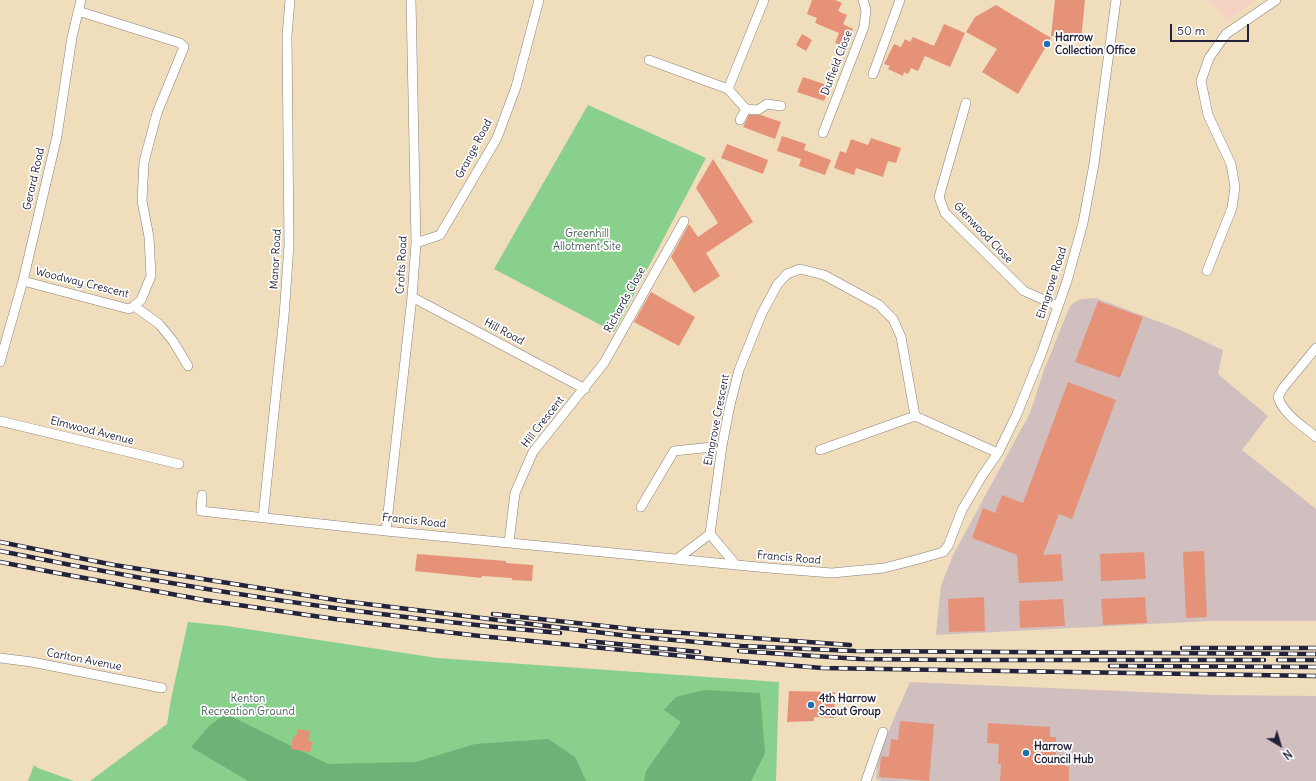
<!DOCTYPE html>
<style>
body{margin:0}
#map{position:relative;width:1316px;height:781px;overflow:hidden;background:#f0ddbc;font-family:Delius,sans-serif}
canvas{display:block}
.north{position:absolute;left:1260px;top:725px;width:40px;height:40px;-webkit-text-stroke:3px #fff;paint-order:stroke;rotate:142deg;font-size:11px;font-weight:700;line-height:16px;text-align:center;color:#22223b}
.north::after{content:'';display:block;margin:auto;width:14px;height:18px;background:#22223b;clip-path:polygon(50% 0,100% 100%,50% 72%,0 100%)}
.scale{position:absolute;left:1170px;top:24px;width:79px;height:18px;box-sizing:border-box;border:2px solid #22223b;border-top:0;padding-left:5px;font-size:12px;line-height:14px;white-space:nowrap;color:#22223b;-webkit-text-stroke:3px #fff;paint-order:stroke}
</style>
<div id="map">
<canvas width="1316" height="781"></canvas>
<div class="north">N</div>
<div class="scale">50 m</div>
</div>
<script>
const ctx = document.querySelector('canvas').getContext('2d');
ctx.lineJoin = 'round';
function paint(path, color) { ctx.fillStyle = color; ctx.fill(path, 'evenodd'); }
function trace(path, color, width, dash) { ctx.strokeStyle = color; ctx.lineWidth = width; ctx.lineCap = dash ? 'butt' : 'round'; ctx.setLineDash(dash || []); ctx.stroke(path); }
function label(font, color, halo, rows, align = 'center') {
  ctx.font = font + ' Delius,sans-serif'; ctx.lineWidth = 3.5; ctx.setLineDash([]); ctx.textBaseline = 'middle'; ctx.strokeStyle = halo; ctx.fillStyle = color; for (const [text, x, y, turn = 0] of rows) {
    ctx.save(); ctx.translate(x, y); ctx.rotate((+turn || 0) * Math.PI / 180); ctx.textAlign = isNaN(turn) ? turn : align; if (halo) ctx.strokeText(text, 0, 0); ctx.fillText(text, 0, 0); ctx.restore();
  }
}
paint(new Path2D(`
 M1205,0H1256L1226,22L1220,11Z`), '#f6d2c5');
paint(new Path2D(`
 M1096,298L1178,329L1223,350L1218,374L1268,416L1242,450L1316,509V621H1209L936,635L941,586L953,555L1030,413L1044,370L1070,306L1075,302L1081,299Z
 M910,682L1214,695L1316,696V781H882L876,779L878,755Z`), '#d1bfbf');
paint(new Path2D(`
 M588,105L706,158L614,332L494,269Z
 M188,622L227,626L437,658L779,682L776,781H90L167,724L171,699Z
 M34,765L38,768L74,781H28Z`), '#88d08c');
paint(new Path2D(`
 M704,690L760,693L765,753L751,781H644L646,771L681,722L664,710L676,697Z
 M226,714L328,764L416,762L475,744L548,739L575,757L586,781H248L191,747L210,725Z`), '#6eb278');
paint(new Path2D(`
 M812,0H835L842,3L838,11L847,15L843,24L853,29L846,47L835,43L839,33L815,23L817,18L807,14Z
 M1055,0H1085L1081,40L1051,36Z
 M996,5L1051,38L1018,94L982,72L997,49L966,32L975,17Z
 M944,24L965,33L950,67L925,56L918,71L911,68L908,74L904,72L903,76L888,69L890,66L884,64L894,44L901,47L905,39L910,42L913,37L934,46Z
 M802,34L812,40L806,51L796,45Z
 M803,77L830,86L824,101L797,92Z
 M749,115H761L781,122L775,139L743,127Z
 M782,136L806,144L804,150L831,160L825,175L799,166L801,159L777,151Z
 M871,138L901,148L896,163L888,161L883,177L856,168L854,175L834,168L840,151L846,153L851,139L868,145Z
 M727,144L768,160L763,174L721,158Z
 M713,159L753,222L706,253L720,276L694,293L671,257L689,224L698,237L718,223L696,188Z
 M651,292L695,317L679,346L634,322Z
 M1098,301L1143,317L1120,378L1075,362Z
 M1068,382L1116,400L1072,519L1059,514L1043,555L1061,554L1063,581L1019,583L1017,555L972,538L983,508L995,513L1002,495L1023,503Z
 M1204,551L1207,617L1186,618L1183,552Z
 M1144,552L1146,579L1101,581L1100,554Z
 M417,554L506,561V563L533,565L532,581L512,580V578L482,576V578L415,571Z
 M984,597L985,631L949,632L948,599Z
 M1145,597L1147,623L1103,625L1101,599Z
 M1063,599L1065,626L1020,628L1019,601Z
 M789,691L835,692L834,718L814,717V721L787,722Z
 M900,721L934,724L929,781L879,777L881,756L889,757L891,739L898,740Z
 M988,723L1050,727V737H1056V755L1066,756L1065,766L1069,767V781H1000L1001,764H998L999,744L987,743Z
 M298,729L310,731L308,741H313L310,752L291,749L293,737L296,736Z`), '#e69278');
const minor = new Path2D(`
 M649,60L728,89L764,0
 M873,74L900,0
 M728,89L746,109L740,120
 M966,103L939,197L945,213L1024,291L1058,306
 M746,109L758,110L767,104L781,106
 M823,133L864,27L866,10L863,0
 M416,243L440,235L497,138L516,87L539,0
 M1207,271L1232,208L1235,187L1231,164L1208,115L1201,81L1209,58L1226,34L1276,0
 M23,281L129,309L134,306L141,300L151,276L149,237L142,201L144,162L157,113L184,47L180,43L78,11
 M412,297L585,389
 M134,306L159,324L173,341L188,366
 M1316,348L1283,388L1278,397C1283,414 1303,426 1316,437
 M0,362L23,281L57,136L72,37L81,0
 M0,421L179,464
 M820,450L915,416
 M202,495L201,511L386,531L768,568L832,573L884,568L919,559L943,552L948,546L962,510L982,476L998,453L1017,414L1042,352L1067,281L1083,223L1094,164L1116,0
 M641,507L674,451L722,446
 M263,518L284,316L289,245L287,36L290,0
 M386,531L412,297L416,243L411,0
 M509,542L515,493L533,452L604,363L684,221
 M677,559L710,534
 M736,565L710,534L722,446L730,405L739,370L762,313L777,285L787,274L800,269L824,275L879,305L893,319L901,337L915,416L998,453
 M0,658L32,662L162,688
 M866,781L883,732`);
trace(minor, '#89807c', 10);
trace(minor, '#fff', 9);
const rail = new Path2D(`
 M0,542L114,565L342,601L629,636L741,646L855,651L1316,654
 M0,551C185,589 372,617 560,633
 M0,562L57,573L204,600L335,619L480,636L714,659L822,668L1316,676
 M493,614L641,630L850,645
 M587,641L699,652
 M1182,648H1316
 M739,651L860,659L959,660H1264
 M1278,660H1316
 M1110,666L1316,667`);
trace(rail, '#22223b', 4.5);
trace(rail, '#fff', 3, [9]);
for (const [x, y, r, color] of [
 [1047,44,4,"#1f6fb2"],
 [811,705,4,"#1f6fb2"],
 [1026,753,4,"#1f6fb2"]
]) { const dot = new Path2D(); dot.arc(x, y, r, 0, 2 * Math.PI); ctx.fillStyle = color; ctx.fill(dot); trace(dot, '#fff', 1.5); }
label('bold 11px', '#22223b', '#fff', [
 ["Harrow",1055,38],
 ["Collection Office",1055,51],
 ["4th Harrow",819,699],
 ["Scout Group",819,712],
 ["Harrow",1034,747],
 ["Council Hub",1034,760]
], 'left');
label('11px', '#22223b', '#fff', [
 ["Duffield Close",837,63,-69],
 ["Grange Road",474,149,-62],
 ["Gerard Road",34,179,-77],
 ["Glenwood Close",983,233,46],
 ["Manor Road",276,259,-87],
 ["Crofts Road",402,265,-87],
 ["Woodway Crescent",82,283,14],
 ["Elmgrove Road",1052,283,-72],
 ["Richards Close",625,300,-61],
 ["Hill Road",504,332,28],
 ["Elmgrove Crescent",717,420,-79],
 ["Hill Crescent",543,422,-52],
 ["Elmwood Avenue",92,431,14],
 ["Francis Road",414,521,6],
 ["Francis Road",789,558,5],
 ["Carlton Avenue",84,660,11]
]);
label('11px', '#465f57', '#fff', [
 ["Greenhill",587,234],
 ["Allotment Site",587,247],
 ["Kenton",248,699],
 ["Recreation Ground",248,712]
]);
</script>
